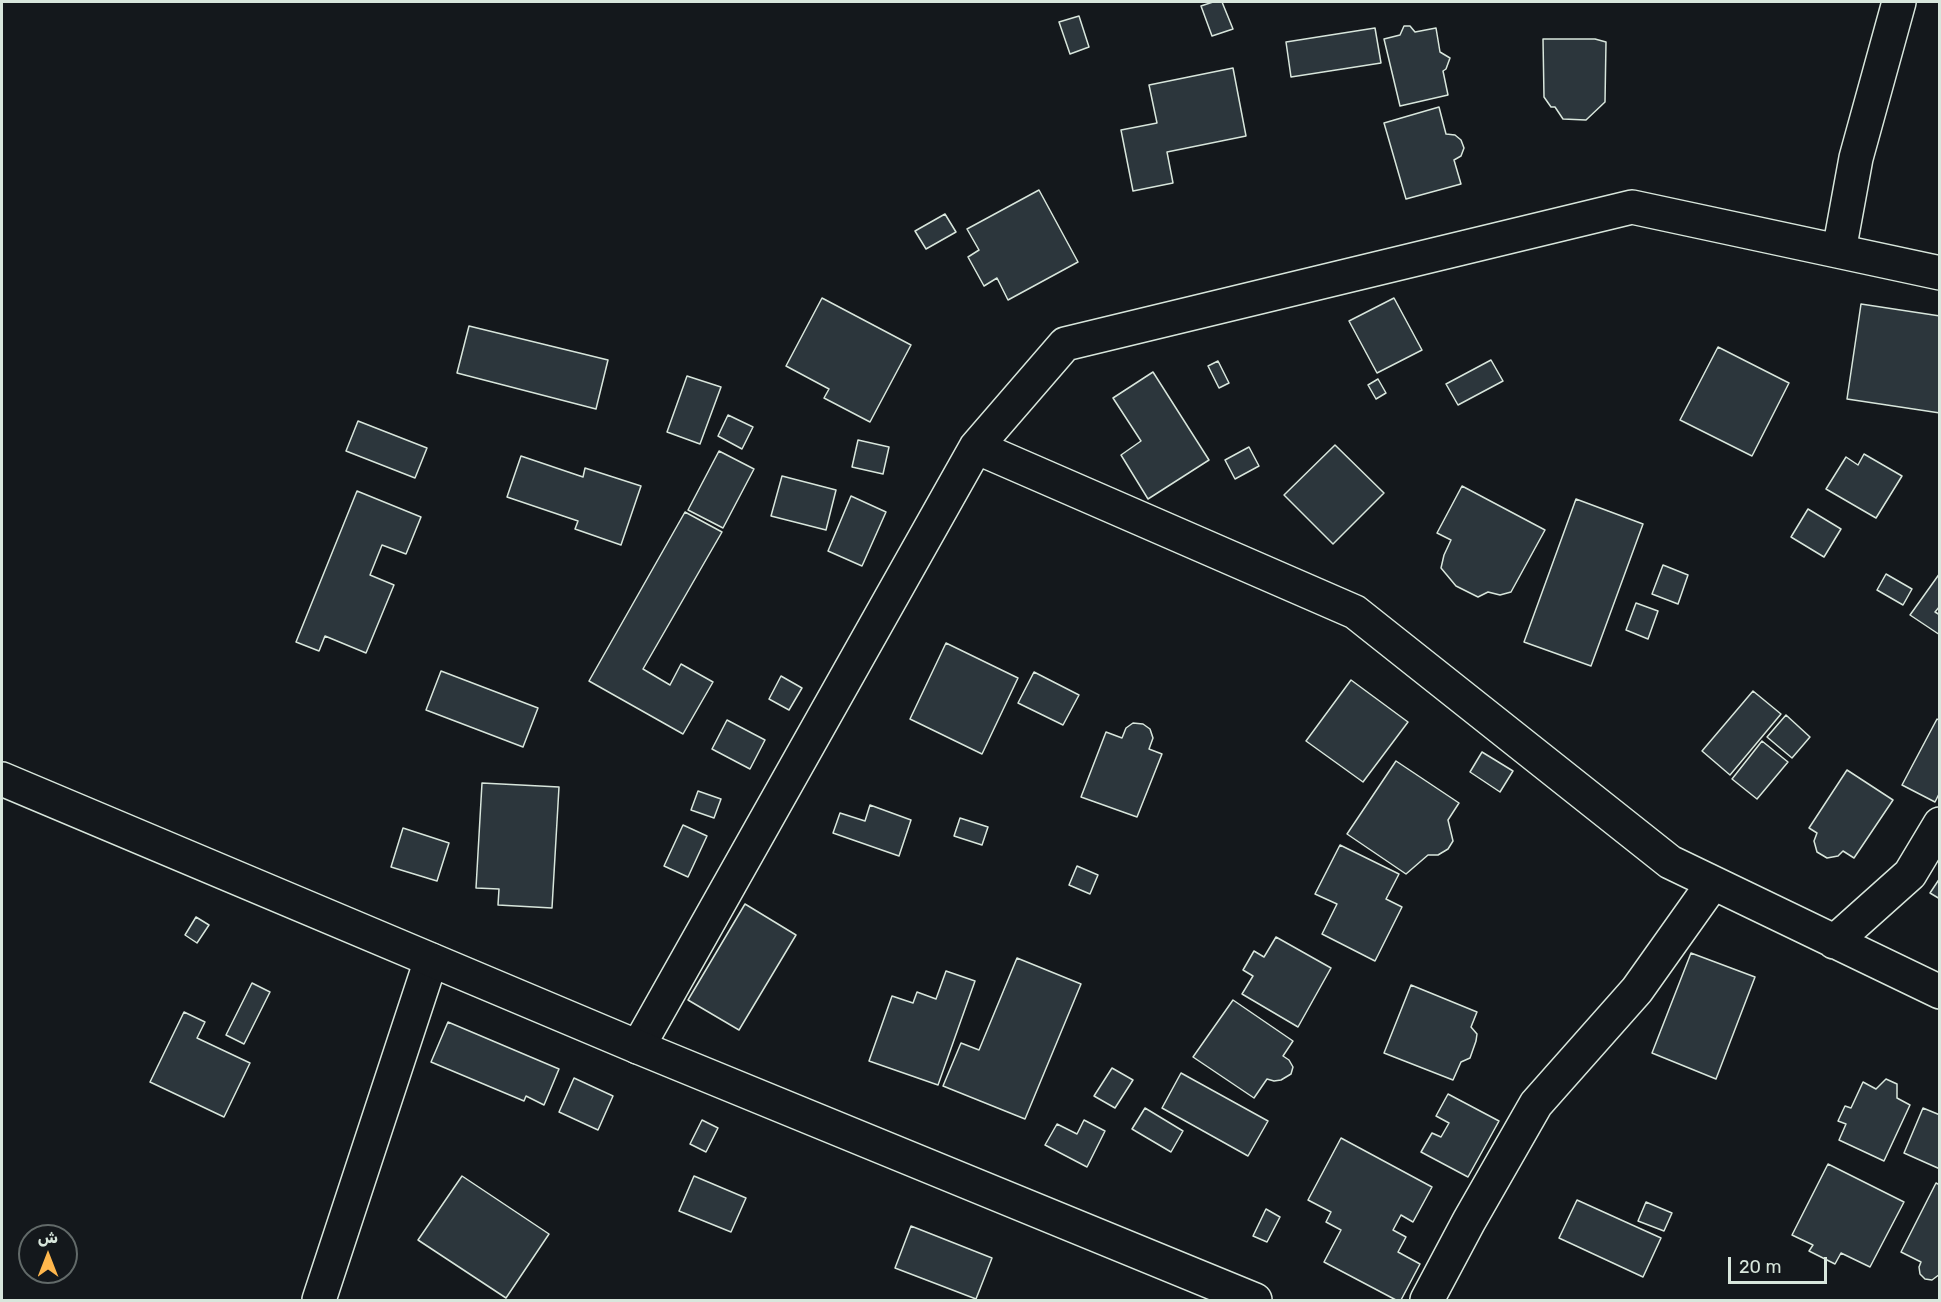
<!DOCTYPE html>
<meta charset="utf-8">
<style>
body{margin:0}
#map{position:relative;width:1941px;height:1302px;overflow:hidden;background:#14181c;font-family:Rubik,Vazirmatn,sans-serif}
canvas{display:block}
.frame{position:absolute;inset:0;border:3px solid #d8e6dc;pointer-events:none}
.north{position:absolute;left:18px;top:1224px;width:60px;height:60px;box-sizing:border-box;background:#14181c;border:2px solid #626a69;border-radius:50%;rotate:0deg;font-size:16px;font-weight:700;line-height:24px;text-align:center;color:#d8e6dc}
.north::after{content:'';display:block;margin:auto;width:21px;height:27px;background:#ffb74d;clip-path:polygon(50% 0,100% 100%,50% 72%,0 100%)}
.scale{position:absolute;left:1728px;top:1257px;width:99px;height:27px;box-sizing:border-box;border:3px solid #d8e6dc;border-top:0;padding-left:8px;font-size:18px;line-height:21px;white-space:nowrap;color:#d8e6dc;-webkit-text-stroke:4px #14181c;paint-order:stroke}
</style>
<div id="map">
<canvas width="1941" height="1302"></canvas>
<div class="frame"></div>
<div class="north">ش</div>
<div class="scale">20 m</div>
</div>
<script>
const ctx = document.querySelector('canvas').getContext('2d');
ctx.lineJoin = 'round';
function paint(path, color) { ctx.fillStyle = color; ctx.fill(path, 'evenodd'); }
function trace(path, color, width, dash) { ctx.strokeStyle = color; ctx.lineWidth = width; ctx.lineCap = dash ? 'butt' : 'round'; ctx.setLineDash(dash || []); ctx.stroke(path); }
const building = new Path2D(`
 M1213,2H1222L1233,29L1212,36L1201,6Z
 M1079,16L1089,47L1070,54L1059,22Z
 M1404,26H1410L1415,32L1436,28L1440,52L1450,58L1446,69L1443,71L1448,95L1400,106L1384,39L1400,35Z
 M1375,28L1381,63L1291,77L1286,42Z
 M1543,39H1595L1606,42L1605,102L1586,120L1563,119L1555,107H1551L1544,97Z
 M1233,68L1246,136L1167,152L1173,183L1133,191L1121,130L1157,123L1149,85Z
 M1439,107L1446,134L1455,135L1461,140L1464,148L1461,156L1454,160L1461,184L1406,199L1384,123Z
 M1039,190L1078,262L1008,300L997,278L984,286L968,257L979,250L967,229Z
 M945,214L956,232L926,249L915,231Z
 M822,298L911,345L870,422L824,398L829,389L786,366Z
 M1394,298L1422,350L1377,373L1349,321Z
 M1861,304L1940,316V413L1847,399Z
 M469,326L608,360L596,409L457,373Z
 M1718,347L1789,383L1752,456L1680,420Z
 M1491,360L1503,381L1458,405L1446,384Z
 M1218,361L1229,383L1219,388L1208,366Z
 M1153,372L1209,460L1148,499L1121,455L1141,441L1113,398Z
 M687,376L721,387L700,444L667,432Z
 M1378,379L1386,393L1376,399L1368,385Z
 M728,415L753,427L742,449L718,436Z
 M358,421L427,448L415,478L346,451Z
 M858,440L889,447L883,474L852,467Z
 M1335,445L1384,493L1333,544L1284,495Z
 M1249,447L1259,466L1235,479L1225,460Z
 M719,451L754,469L723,528L688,510Z
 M1864,454L1902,476L1876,518L1826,489L1846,457L1858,465Z
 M521,456L583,477L585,468L641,486L621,545L575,529L578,521L507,497Z
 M782,476L836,490L826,530L771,516Z
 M1462,486L1545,530L1511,592L1500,595L1488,592L1478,597L1456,586L1441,568L1444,555L1451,540L1437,533Z
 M357,491L421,517L406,554L382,545L370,575L394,585L366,653L325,636L319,651L296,642Z
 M851,496L886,512L862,566L828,551Z
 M1576,499L1643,524L1591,666L1524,642Z
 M1808,509L1841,529L1824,557L1791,537Z
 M685,512L722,532L643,669L670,685L681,664L713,682L683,734L589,681Z
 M1663,565L1688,575L1678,604L1652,594Z
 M1940,573V606L1935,612L1940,615V635L1910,615Z
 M1886,574L1912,589L1903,605L1877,590Z
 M1636,603L1658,611L1648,639L1626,630Z
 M946,643L1018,678L982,754L910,719Z
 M441,671L538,708L523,747L426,710Z
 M1034,672L1079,695L1063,725L1018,703Z
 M781,676L802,688L789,710L769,699Z
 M1351,680L1408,722L1363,782L1306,741Z
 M1753,691L1781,714L1730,775L1702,751Z
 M1786,715L1810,737L1792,758L1767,737Z
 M1937,719L1940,721V792L1935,802L1902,785Z
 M727,720L765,740L750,769L712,749Z
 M1133,723L1143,724L1150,729L1153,738L1149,749L1162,754L1137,817L1081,797L1106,732L1122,738L1126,728Z
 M1762,741L1788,762L1757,799L1732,779Z
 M1482,752L1513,771L1500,792L1470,772Z
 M1396,761L1459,803L1448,820L1453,841L1448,849L1438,855H1428L1406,874L1347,834Z
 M1847,770L1893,800L1854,858L1843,851L1838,856L1827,858L1817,852L1814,841L1817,833L1809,828Z
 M482,783L559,787L552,908L498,905L499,889L476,888Z
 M698,791L721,799L714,818L691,810Z
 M870,805L911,820L899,856L833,833L840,813L865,821Z
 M960,818L988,827L982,845L954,836Z
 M683,825L707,836L688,877L664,866Z
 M403,828L449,843L437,881L391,867Z
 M1340,845L1399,874L1386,899L1402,907L1375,961L1322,934L1337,904L1315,894Z
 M1077,866L1098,875L1090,894L1069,885Z
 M1940,878V899L1930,893Z
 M745,904L796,935L739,1030L688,1000Z
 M196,917L209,925L197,943L185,935Z
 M1276,937L1331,968L1298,1027L1242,994L1253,976L1243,970L1254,951L1264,957Z
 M1691,953L1755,977L1716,1079L1652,1053Z
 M1017,958L1081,984L1025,1119L943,1086L961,1043L979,1050Z
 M946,971L975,981L938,1085L869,1061L892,996L913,1003L917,992L936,999Z
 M252,983L270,992L244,1044L226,1035Z
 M1411,985L1477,1012L1471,1027L1477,1034L1476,1041L1470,1058L1461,1062L1453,1080L1384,1053Z
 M1233,1000L1293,1041L1283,1056L1289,1060L1293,1067L1291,1074L1281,1080L1274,1081L1267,1079L1254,1098L1193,1057Z
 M184,1012L205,1022L197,1038L250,1063L224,1117L150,1082Z
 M448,1022L559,1069L544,1105L526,1096L524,1101L431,1062Z
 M1112,1068L1133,1080L1115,1108L1094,1096Z
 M1181,1073L1268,1121L1248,1156L1162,1108Z
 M574,1078L613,1096L598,1130L559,1112Z
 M1886,1079L1897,1084V1098L1910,1105L1884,1161L1839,1140L1846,1124L1838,1121L1845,1106L1851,1108L1863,1082L1876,1089Z
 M1448,1094L1499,1121L1468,1177L1421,1152L1432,1133L1441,1137L1449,1123L1436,1116Z
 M1145,1108L1183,1131L1171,1152L1132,1129Z
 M1923,1108L1940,1115V1169L1904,1153Z
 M702,1120L718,1128L706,1152L690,1144Z
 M1084,1120L1105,1131L1087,1167L1045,1145L1057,1124L1077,1134Z
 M1341,1138L1432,1187L1413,1222L1401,1215L1393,1230L1406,1237L1398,1252L1420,1264L1401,1300H1396L1324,1262L1341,1230L1326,1222L1331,1212L1308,1200Z
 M1828,1164L1904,1202L1870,1267L1841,1253L1835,1264L1809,1251L1813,1245L1792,1235Z
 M462,1176L549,1234L506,1298L418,1240Z
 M694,1176L746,1198L731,1232L679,1211Z
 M1936,1183L1940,1185V1274L1932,1280L1925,1279L1920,1274L1919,1267L1921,1262L1901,1252Z
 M1577,1200L1661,1238L1643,1277L1559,1238Z
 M1646,1202L1672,1213L1664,1231L1638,1221Z
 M1266,1209L1280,1217L1267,1242L1253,1236Z
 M911,1226L992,1258L976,1299L895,1268Z`);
paint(building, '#2c363c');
trace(building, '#d8e6dc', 1.5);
const minor = new Path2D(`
 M1839,251L1856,158L1899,2
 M976,447L1355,612L1670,862L1940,992
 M1834,942L1910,874L1940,824
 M638,1047L976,447L1065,344L1632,207L1940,273
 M319,1300L431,960
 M1427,1300L1469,1221L1536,1104L1637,990L1713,883`);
const highway = new Path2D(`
 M2,779L638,1047L1255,1300`);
trace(minor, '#d8e6dc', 36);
trace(highway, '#d8e6dc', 36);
trace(minor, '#14181c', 33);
trace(highway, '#14181c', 33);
</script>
